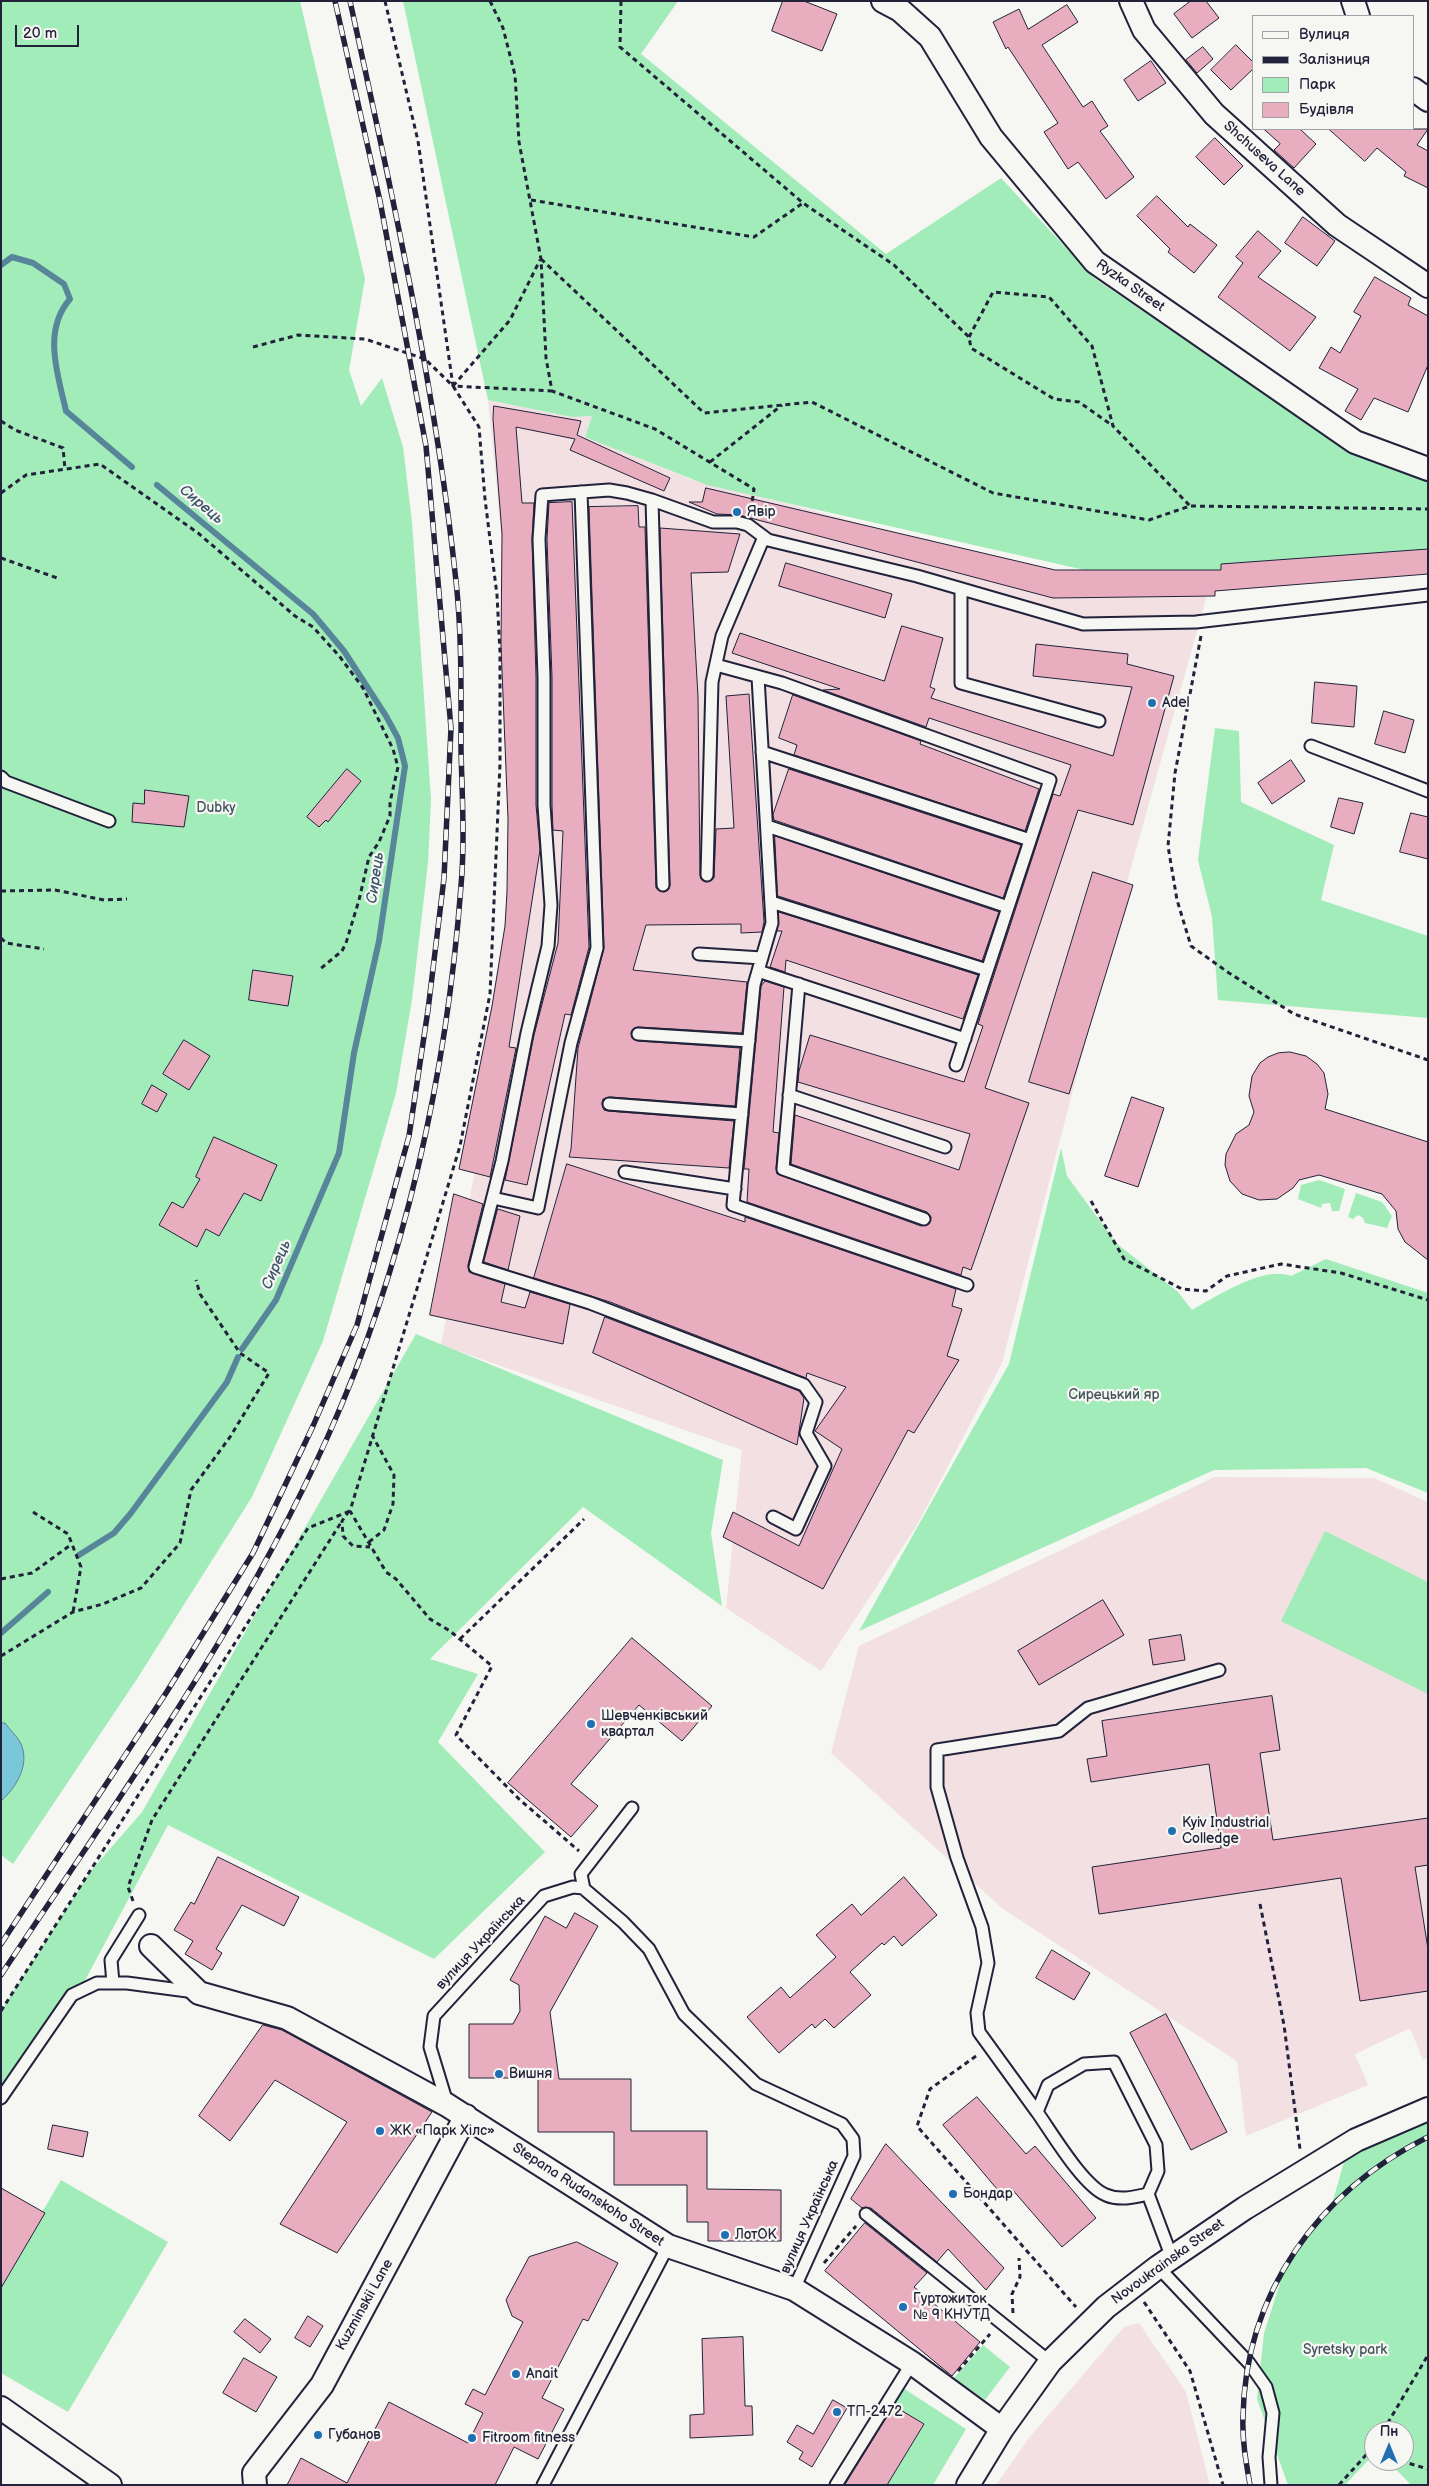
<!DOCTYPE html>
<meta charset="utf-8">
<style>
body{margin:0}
#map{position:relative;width:1429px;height:2486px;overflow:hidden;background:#f6f6f2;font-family:"Balsamiq Sans",sans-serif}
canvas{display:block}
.frame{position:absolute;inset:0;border:2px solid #22223b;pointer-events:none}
.legend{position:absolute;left:1252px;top:15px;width:162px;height:115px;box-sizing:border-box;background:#f6f6f2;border:1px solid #a1a1a9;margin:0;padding:6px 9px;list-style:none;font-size:15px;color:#22223b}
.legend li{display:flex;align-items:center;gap:10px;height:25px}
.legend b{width:25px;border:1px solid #a1a1a9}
.north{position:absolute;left:1364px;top:2421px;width:50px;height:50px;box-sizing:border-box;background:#f6f6f2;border:1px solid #a1a1a9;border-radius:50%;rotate:0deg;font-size:14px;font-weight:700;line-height:20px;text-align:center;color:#22223b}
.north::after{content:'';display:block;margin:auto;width:18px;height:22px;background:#1f6fb2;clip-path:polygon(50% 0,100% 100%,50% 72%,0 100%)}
.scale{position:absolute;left:15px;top:25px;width:64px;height:22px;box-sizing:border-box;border:2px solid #22223b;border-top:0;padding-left:6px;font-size:15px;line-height:18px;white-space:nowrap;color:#22223b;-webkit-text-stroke:4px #f6f6f2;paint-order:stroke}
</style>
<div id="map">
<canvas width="1429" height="2486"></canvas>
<div class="frame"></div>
<ul class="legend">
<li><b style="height:6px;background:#f6f6f2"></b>Вулиця</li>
<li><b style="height:6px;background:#22223b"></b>Залізниця</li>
<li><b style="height:14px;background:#a2ecba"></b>Парк</li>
<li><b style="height:14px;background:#e8aebf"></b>Будівля</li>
</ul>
<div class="north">Пн</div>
<div class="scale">20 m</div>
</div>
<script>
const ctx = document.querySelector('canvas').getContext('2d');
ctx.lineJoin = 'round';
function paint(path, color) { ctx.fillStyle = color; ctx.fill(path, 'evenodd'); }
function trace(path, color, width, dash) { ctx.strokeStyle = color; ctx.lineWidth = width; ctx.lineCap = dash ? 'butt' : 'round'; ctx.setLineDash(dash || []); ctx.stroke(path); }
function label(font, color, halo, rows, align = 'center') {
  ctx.font = font + ' "Balsamiq Sans",sans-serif'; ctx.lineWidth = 4.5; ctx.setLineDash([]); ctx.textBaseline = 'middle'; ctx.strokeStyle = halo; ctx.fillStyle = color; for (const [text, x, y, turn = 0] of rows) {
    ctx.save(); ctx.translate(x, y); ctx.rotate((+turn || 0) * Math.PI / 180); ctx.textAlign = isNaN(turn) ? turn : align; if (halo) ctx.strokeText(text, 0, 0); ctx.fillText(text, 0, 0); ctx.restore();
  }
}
paint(new Path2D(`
 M488,400L572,417L592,416L585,436L692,480L801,507L1101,590L1209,588L1127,882L1002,1363L917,1525L821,1671L726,1608L742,1450L441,1345L497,1059L519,711Z
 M1215,1477L1374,1478L1428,1502V2058L1423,2060L1410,2028L1355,2054L1368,2085L1246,2136L1237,2061L1003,1909L831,1753L859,1646Z
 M1139,2323L1186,2392L1210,2485H996L1029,2438L1124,2327Z`), '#f2e0e3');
paint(new Path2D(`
 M1,1H300L365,279L349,370L361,406L382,378L403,447L412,522L431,799L428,863L412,1000L396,1093L323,1341L252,1497L137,1679L13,1864L1,1855Z
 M403,1H678L641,54L886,254L1001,178L1094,278L1344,448L1428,479V568L1098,573L707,485L585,437L592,416L572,417L488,400Z
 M1215,728L1239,731L1241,802L1334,845L1321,900L1428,936V1018L1218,1000L1212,917L1198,860Z
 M1061,1148L1067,1176L1116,1243L1178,1292L1192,1310C1215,1297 1264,1265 1291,1276L1326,1259L1428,1293V1493L1366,1468L1214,1470L859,1631L1009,1364Z
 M1319,1180L1345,1189L1339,1211H1332L1330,1203L1322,1204L1321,1208L1298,1199L1301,1185Z
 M1356,1193L1382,1202L1392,1216L1387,1228L1365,1223L1363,1218L1358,1215L1353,1219L1348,1217Z
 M416,1334L723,1460L711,1533L722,1606L583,1507L430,1659L478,1674L438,1742L545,1852L434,1959L168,1825L74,2001L1,2107V2011L90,1872L142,1812Z
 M1325,1531L1428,1582V1694L1281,1621Z
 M1428,2118V2485H1411L1388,2461H1404V2431H1374V2454L1345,2485H1288L1257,2399L1264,2333L1284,2271L1332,2204L1346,2155Z
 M61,2180L168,2242L68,2412L1,2373V2282Z
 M983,2345L1010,2367L985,2400L954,2378Z
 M903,2388L966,2429L933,2485H887L924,2424L891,2404Z`), '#a2ecba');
const water = new Path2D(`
 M1,1723H5C9,1729 16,1735 20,1742C31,1763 17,1787 1,1801Z`);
paint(water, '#7ac7d9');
trace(water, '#57859a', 1);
trace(new Path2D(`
 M1,265L12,257L33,263L64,284L70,299C42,331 58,375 66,411L132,467
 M157,485L313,614L344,651L386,716L398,738L405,766L379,941L354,1053L339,1153L276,1300L242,1349
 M79,1555L114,1533L131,1513L227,1382L238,1357
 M1,1633L48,1592`), '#57859a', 6);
const building = new Path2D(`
 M783,1H804L837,14L822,51L772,31Z
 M1191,1H1206L1219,18L1192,38L1174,14Z
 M1067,5L1078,22L1042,45L1083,107L1092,101L1108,126L1100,131L1134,177L1106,199L1078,162L1068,169L1044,132L1058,123L1008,47L1006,49L993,22L1019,9L1028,29Z
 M1236,45L1253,62V69L1231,90L1211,70Z
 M1203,47L1213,59L1197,73L1186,60Z
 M1151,61L1166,83L1138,101L1124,80Z
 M1264,129H1300L1316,144L1294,168L1274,150L1280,144Z
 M1329,129H1428L1417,145L1428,151V188L1404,176L1406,172L1377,148L1365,161Z
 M1215,138L1243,166L1224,185L1196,157Z
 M1157,196L1188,227L1190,224L1217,245L1194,273L1168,252L1170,249L1137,216Z
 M1303,217L1335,241L1317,266L1285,243Z
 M1258,231L1281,251L1258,277L1316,317L1290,351L1218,297L1243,263L1236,257Z
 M1375,277L1411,298L1408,305L1428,316V365L1408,412L1374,398L1361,420L1345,411L1358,389L1319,368L1331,347L1340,353L1361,316L1354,312Z
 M494,406L581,421L577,435L670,478L664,491L570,450L575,439L516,427L522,503H534L532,539L536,677V805L540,850L509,1047L516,1048L490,1177L459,1169L492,1006L505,926L507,892L508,819L501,646L502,534L493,419Z
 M706,488L1055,570H1221V564L1428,549V574L1215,591V596L1053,598L739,515L717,514L689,502H702Z
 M572,502L589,947L571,1015L565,1014L527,1185L505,1180L534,1035L558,943L563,831L553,830L552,805V677L547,539L549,503Z
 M638,506L639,527H645L656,888L664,892L669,889L670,885L660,528L740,534L728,572L691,573L698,697L700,875L701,879L706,882L714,878L716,829L734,828L726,696L749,694L764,922L762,932L741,933V924L646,925L633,970L747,982L742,1033L638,1027L634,1028L631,1033L632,1038L638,1041L740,1048L735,1106L610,1097L603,1099L602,1104L604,1110L608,1111L734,1121L729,1168L569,1157L571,1149L578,1048L604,948L589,507Z
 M786,563L892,594L885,618L779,586Z
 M902,626L943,638L930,687L935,689L931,698L1113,756L1132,687L1033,676L1036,644L1128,654L1127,664L1174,676L1133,825L1078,810L985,1088L1029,1103L971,1270L963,1267L961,1275L747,1202L749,1169H744L761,986L765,981L784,987L773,1132L779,1133L776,1168L777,1174L921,1226L929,1224L931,1217L927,1212L791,1164L795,1115L959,1170L970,1134L798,1082L799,1071L810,1035L964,1082L983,1026L978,1024L1053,794L1060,796L1071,765L929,718L926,727L823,690L840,689L732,653L740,633L884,681Z
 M1315,682L1357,686L1354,727L1312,723Z
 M793,695L921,741L920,744L1039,789L1025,831L794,755L797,745L779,738Z
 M1384,711L1414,720L1405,753L1375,744Z
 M1291,760L1305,781L1272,804L1258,783Z
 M347,769L361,781L328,822L326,820L319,827L307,817Z
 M789,769L1021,845L1003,898L774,820L773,815Z
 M145,790L189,796L184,827L132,822L133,803L144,804Z
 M1339,798L1363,803L1354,834L1331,827Z
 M1411,813L1428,817V859L1400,852Z
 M775,836L999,912L982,961L778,896Z
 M1093,872L1133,885L1069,1094L1029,1082Z
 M779,912L978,975L963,1019L786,960L785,972L770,967L782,931H777Z
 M253,970L293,976L288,1006L249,1000Z
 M184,1040L210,1056L189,1090L163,1074Z
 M1290,1052L1306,1056L1317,1064L1324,1073L1328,1094L1325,1109L1428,1142V1260L1405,1242L1398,1229L1396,1211L1382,1194L1319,1175L1299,1180L1293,1188L1277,1199L1259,1200L1242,1194L1230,1181L1225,1165L1226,1154L1236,1134L1249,1125L1254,1112L1249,1096L1252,1076L1260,1063L1268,1057L1278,1053Z
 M152,1085L167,1094L157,1112L142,1104Z
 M1132,1097L1164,1108L1138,1187L1105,1176Z
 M214,1137L277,1165L261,1201L244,1193L219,1236L206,1229L197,1247L159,1225L172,1202L183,1208L200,1179L196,1177Z
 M567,1164L745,1222V1217L956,1289L952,1306L962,1309L947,1356L959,1360L914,1433L908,1430L823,1589L723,1537L733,1512L799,1546L842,1449L815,1431L846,1387L807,1373L806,1378L610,1302L534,1278Z
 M454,1194L483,1204L468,1265L469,1272L505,1284L501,1302L525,1308L530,1292L570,1304L563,1344L430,1315Z
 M498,1209L520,1216L508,1270L484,1262Z
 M605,1317L799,1391L804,1398L797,1445L593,1353Z
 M1103,1600L1124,1635L1039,1685L1018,1651Z
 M1181,1635L1185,1660L1153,1665L1149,1640Z
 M632,1638L712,1706L682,1741L639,1705L571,1784L598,1806L571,1837L508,1783Z
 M1272,1696L1280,1750L1260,1753L1273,1840L1428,1818V1865L1415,1867L1428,1949V1991L1360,2001L1341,1878L1099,1914L1092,1867L1221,1848L1209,1764L1091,1782L1087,1759L1107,1756L1102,1721Z
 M218,1857L299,1897L284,1926L242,1905L216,1949L222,1953L212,1970L185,1954L193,1941L174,1930L191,1902L194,1904Z
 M904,1877L937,1915L902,1946L894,1936L884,1945L882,1943L850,1972L871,1995L834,2028L825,2019L815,2028L812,2024L779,2053L747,2017L781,1987L790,1998L836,1957L816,1935L852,1904L861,1915Z
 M575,1913L598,1926L550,2012L559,2079H631V2131H707V2189L781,2190V2241H708V2222H687V2185H614V2132H538V2078H469V2024H513L520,2011L519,1985L510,1980L545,1916L566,1928Z
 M1052,1950L1090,1973L1074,2000L1036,1978Z
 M1166,2014L1227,2132L1191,2150L1130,2033Z
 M263,2025L282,2030L432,2112L337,2253L280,2224L347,2122L275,2080L230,2141L199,2116Z
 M977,2097L1026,2154L1035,2146L1096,2218L1062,2247L1011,2188L1002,2195L943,2125Z
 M53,2125L88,2132L83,2157L48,2149Z
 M886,2144L1004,2268L986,2290L948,2249L937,2262L871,2208H862L851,2199Z
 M1,2188L45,2213L1,2288Z
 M865,2223L927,2273L914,2287L980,2342L952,2376L825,2271Z
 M577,2242L618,2263L588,2321L583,2319L542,2398L564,2409L538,2459L514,2447L495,2485H287L301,2458L347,2483L389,2402L468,2443L483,2413L465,2404L473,2389L485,2395L523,2322L512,2316L506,2300L529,2257Z
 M308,2316L323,2326L310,2347L295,2338Z
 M245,2319L271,2339L260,2353L234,2332Z
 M743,2337L745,2406H752L753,2435L690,2438V2415L704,2414L702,2339Z
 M244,2358L277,2377L256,2412L223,2393Z
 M833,2400L847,2408L812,2467L799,2459L803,2452L787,2442L797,2425L813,2434Z
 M894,2406L924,2424L887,2485H845Z`);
paint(building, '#e8aebf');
trace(building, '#22223b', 1);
const lane = new Path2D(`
 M652,500L663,885
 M961,589V683L1099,721
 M716,665L782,683L1050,780L956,1065
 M758,677L772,923L758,971L965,1039
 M1311,746L1428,791
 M762,752L1030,840
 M1,777L6,782L109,821
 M767,826L1008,907
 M707,875L712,682L722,636L764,537
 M771,902L987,970
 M699,954L762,958
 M758,971L754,985L733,1205L967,1285
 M799,984L783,1169L924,1219
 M638,1034L749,1041
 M789,1095L945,1147
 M609,1104L742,1114
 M625,1172L735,1189
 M493,1198L538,1208L571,1043L597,948L581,492
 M773,1517L796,1529L825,1466L806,1433L816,1402L804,1385L590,1303L475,1267L502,1161L527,1033L548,946L551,905L544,805V677L539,539L542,495L609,490L627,493L652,500L713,522H737L748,525L768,540L917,576L1083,624L1196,622L1428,595
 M584,1889L581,1874L632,1808
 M113,1983L111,1960L139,1915
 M1,2098L72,1995L97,1983H127L195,1992
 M447,2103L430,2047L434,2016L544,1896L573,1887L583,1888L623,1922L649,1949L684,2014L756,2084L842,2124L853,2139L854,2156L794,2289
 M1037,2112L979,2032L977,2013L988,1963L982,1927L957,1858L937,1787V1750L1059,1731L1088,1708L1219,1670
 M1148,2194C1135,2197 1120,2201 1106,2195C1083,2186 1052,2133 1037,2112L1048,2085L1084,2064L1114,2062L1156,2145L1158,2171L1148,2194L1172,2258
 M866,2214L1050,2362
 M1158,2267L1249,2363L1266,2387L1273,2413L1269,2457L1271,2485
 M543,2485L668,2246
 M836,2485L912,2363`);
const street = new Path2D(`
 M883,1L900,10L930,37L991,137L1095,262L1355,442L1428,469
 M1131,1L1144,30L1214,114L1337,225L1428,286
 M1353,1L1358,16
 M1413,89L1428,100
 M151,1946L199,1993L287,2018L447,2105L668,2246L794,2289L912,2363L1002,2429
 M1,2408L110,2485
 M255,2485L254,2473L322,2385L466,2116
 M968,2485L1002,2429L1050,2362L1106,2307L1158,2267L1245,2208L1356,2140L1428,2109`);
trace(lane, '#22223b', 15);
trace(street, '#22223b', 26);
trace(new Path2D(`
 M385,1L418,141L453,386L552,391
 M490,1L503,28L515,75L519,142L541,259L546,358L552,391L655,429L754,489L751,510
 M621,1L620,47L803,203L894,265L969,337L971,348L1054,399L1079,402L1113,426
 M531,200L754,237L803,203
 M541,259L704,413L812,402L993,493L1149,520L1190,506L1428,509
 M969,337L993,292L1049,297L1092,346L1113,426L1190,506
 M253,347L298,335L365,339L425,359L453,386L479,427L485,499L497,595L500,652V764L490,994L460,1146L350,1511L386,1572L396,1579L430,1619L450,1631L492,1666L456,1735L519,1799L579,1851
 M453,386L510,320L540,260
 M1,421L15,430L63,448L65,469
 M710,462L782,405
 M1,493L26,475L100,464L198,533L295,616L313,627L340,657L363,688L393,749L398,767L390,802V816L379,842L369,857L359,900L346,943L342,951L319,970
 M1,558L60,579
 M1201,636L1175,773L1168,846L1177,900L1191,946L1229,973L1294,1014L1428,1060
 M1,891L55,890L104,900L127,899
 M1,938L6,943L44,949
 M1091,1201L1124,1259L1182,1289L1206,1291L1227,1276L1281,1264L1341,1273L1428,1300
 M349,1511L342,1521L343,1536L353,1546L370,1547
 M33,1512L68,1534L81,1567L73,1612
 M369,1542L384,1530L393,1504L394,1475L372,1435
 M1,1579L32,1573L72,1544
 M460,1639L584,1519
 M1,1656L73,1612L103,1604L141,1588L180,1543L191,1490L230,1437L269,1373L240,1353L200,1294L196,1280
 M133,1901L128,1887L152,1820L342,1521
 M1260,1904L1284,2025L1300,2149
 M1,2011L308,1528L350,1511
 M976,2056L930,2089L917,2126L1076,2307
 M824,2263L856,2226
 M1144,2302L1190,2371L1223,2485
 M1013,2313L1012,2294L1020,2277L1019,2258
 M958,2371L990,2334
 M1383,2431L1428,2355
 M1401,2461L1428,2469
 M1339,2485L1374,2446`), '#22223b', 3, [5, 4]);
trace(lane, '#f6f6f2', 11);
trace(street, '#f6f6f2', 22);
const rail = new Path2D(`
 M1,1944L166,1693L253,1553L313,1426L357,1325L409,1136L428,1010L444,878L451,728L426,446L380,201L335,1
 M1,1975C117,1800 242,1628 328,1436C405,1265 447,1073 461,886C465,841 462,794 461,749C461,693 462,636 456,581C435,385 392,193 350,1
 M1250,2485C1246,2462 1242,2440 1243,2417C1245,2293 1319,2191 1428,2137`);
trace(rail, '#22223b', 5.5);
trace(rail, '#f6f6f2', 4, [11]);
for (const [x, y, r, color] of [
 [737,512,5,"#1f6fb2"],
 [1152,703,5,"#1f6fb2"],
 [591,1724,5,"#1f6fb2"],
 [1172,1831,5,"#1f6fb2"],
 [499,2074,5,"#1f6fb2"],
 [380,2131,5,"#1f6fb2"],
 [953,2194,5,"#1f6fb2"],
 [725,2235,5,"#1f6fb2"],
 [903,2307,5,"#1f6fb2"],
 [516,2374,5,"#1f6fb2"],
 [837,2412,5,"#1f6fb2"],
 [318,2435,5,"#1f6fb2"],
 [472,2438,5,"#1f6fb2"]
]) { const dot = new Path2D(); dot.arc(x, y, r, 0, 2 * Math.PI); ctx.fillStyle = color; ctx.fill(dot); trace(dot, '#f6f6f2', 2); }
label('14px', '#22223b', '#f6f6f2', [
 ["Shchuseva Lane",1264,159,42],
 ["Ryzka Street",1130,286,35],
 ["вулиця Українська",481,1943,-47],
 ["Stepana Rudanskoho Street",588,2195,33],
 ["вулиця Українська",810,2217,-66],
 ["Novoukrainska Street",1168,2262,-36],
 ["Kuzminskii Lane",365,2305,-61]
]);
label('14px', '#22223b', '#f6f6f2', [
 ["Явір",747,512],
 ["Adel",1162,703],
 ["Шевченківський",601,1716],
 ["квартал",601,1732],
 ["Kyiv Industrial",1182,1823],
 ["Colledge",1182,1839],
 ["Вишня",509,2074],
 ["ЖК «Парк Хілс»",390,2131],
 ["Бондар",963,2194],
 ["ЛотОК",735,2235],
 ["Гуртожиток",913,2299],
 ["№ 9 КНУТД",913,2315],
 ["Anait",526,2374],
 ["ТП-2472",847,2412],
 ["Губанов",328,2435],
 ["Fitroom fitness",482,2438]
], 'left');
label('14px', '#42545b', '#f6f6f2', [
 ["Dubky",216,808],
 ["Сирецький яр",1114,1395],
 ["Syretsky park",1345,2350]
]);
label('italic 15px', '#3c546a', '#f6f6f2', [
 ["Сирець",201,505,40],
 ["Сирець",376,878,-82],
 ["Сирець",277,1265,-67]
]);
</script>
